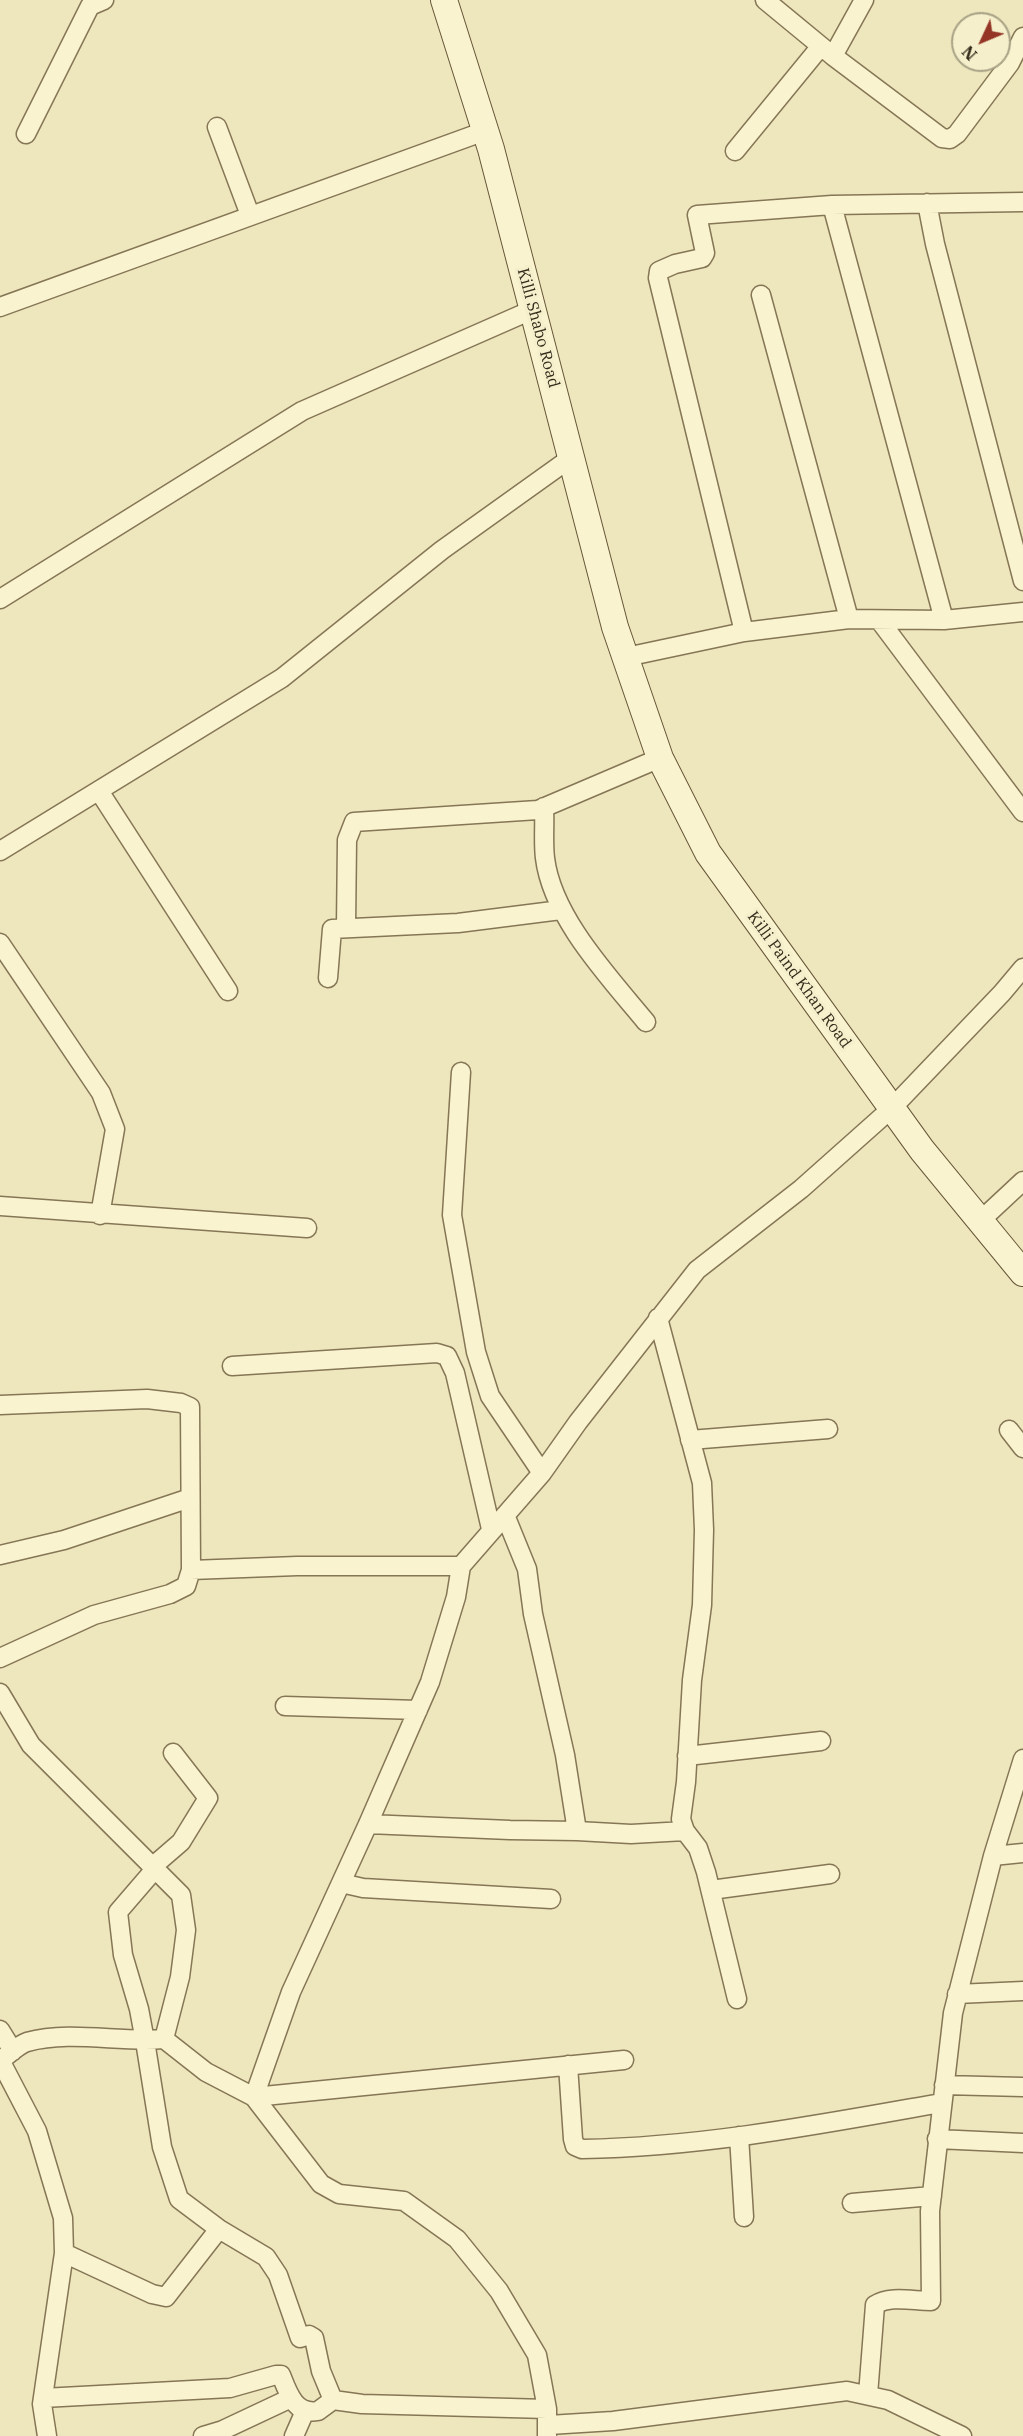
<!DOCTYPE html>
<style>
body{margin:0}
#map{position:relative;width:1023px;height:2436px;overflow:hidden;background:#eee6bc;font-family:"IBM Plex Serif",serif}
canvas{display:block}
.north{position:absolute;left:951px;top:12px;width:60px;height:60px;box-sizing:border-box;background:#f5efcb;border:2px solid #a8a185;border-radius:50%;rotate:226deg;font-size:16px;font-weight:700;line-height:24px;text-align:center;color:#342b1b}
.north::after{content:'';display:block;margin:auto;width:21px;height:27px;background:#953525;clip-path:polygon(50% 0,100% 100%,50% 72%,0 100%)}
</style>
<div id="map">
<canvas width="1023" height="2436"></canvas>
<div class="north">N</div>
</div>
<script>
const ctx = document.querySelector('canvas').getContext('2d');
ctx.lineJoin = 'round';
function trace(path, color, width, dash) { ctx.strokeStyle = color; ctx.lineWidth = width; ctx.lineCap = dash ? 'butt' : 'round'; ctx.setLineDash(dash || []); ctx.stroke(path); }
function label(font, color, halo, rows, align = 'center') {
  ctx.font = font + ' "IBM Plex Serif",serif'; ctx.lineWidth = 6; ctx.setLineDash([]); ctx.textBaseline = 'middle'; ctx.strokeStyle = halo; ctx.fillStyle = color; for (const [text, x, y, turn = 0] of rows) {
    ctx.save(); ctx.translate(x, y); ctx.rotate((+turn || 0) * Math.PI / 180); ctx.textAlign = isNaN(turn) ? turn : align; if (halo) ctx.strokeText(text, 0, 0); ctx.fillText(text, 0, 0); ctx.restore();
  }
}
const street = new Path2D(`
 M765,0L833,56L942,138L950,139L957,134L1010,63L1023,37
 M833,56L864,0
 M217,127L250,215
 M26,134L90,6L104,0
 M735,151L821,46
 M927,203L935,244L1023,581
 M832,205L1023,202
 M761,295L849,619
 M0,307L485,131
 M0,599L302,411L534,309
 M880,621L1023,812
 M744,632L658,278L659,271L675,264L702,258L705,253L697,215L832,205L944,620
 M626,657L744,632L849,619L944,620L1023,612
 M99,791L228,991
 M544,807C545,824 543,842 545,858C552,917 609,977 646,1022
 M0,851L282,678L442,550L572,457
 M346,927L347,840L354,822L538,810L660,758
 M0,943L101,1093L115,1129L100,1215
 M328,978L332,929L458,923L561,910
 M461,1072L452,1215L476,1352L490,1396L542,1473
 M0,1206L307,1228
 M980,1221L1023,1181
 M658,1318L702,1483L704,1530L702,1605L692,1680L686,1782L681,1819L685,1831L698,1848L706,1872L737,1999
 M232,1366L437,1353L447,1356L455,1373L491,1529
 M0,1405L147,1399L181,1403L190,1407L191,1570L186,1586L170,1594L94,1615L0,1658
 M1009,1430L1023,1448
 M690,1440L828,1429
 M505,1515L527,1569L533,1614L565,1755L577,1831
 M0,1555L64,1540L190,1498
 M191,1570L297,1566H461
 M0,1693L31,1745L181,1895L186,1930L180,1977L164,2039
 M285,1706L418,1710
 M687,1756L821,1741
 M368,1824L510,1830L577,1831L631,1834L685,1831
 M993,1856L1023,1853
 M152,1867L181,1842L208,1798L173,1753
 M155,1869L118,1912L123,1955L139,2009L145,2041L162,2147L179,2199L219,2229L266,2257L278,2275L300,2338L309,2335L314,2338L321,2371L333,2400L362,2404L547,2409
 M341,1883L363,1888L551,1899
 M711,1890L830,1874
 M957,1994L1023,1991
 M0,2030L13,2051
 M0,2060L37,2131L63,2218L64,2253L42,2404L47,2436
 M624,2060L254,2097L291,1992L368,1824L430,1682L456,1597L461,1566L542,1473L578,1422L697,1270L801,1189L892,1108L1002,993L1023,968
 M0,2061C8,2055 18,2045 27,2042C72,2030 119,2043 164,2039L206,2072L254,2097L321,2184L339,2194L404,2201L457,2239L499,2291L537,2355L547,2409V2436
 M568,2065L573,2139L575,2146L582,2149C703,2147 822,2124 941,2103
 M944,2085L1023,2087
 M739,2136L744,2217
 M937,2139L1023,2143
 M852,2203L932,2196
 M64,2253L152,2294L166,2297L219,2229
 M868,2395L875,2305C890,2295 913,2301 931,2301L930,2211L953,2013L993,1856L1023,1759
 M43,2398L230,2388L276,2375H281C288,2393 295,2415 318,2411L333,2400
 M549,2425L613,2421L847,2391L888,2400L962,2436
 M203,2436L223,2430L291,2398
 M294,2436L305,2411`);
const secondary = new Path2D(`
 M444,0L491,149L615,627L660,758L708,853L922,1150L1023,1273`);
trace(street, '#857656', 21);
trace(secondary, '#675739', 28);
trace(street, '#f9f3cf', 18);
trace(secondary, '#f9f3cf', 26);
label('16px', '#342b1b', '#f5efcb', [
 ["Killi Shabo Road",538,328,75],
 ["Killi Paind Khan Road",799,980,54]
]);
</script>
